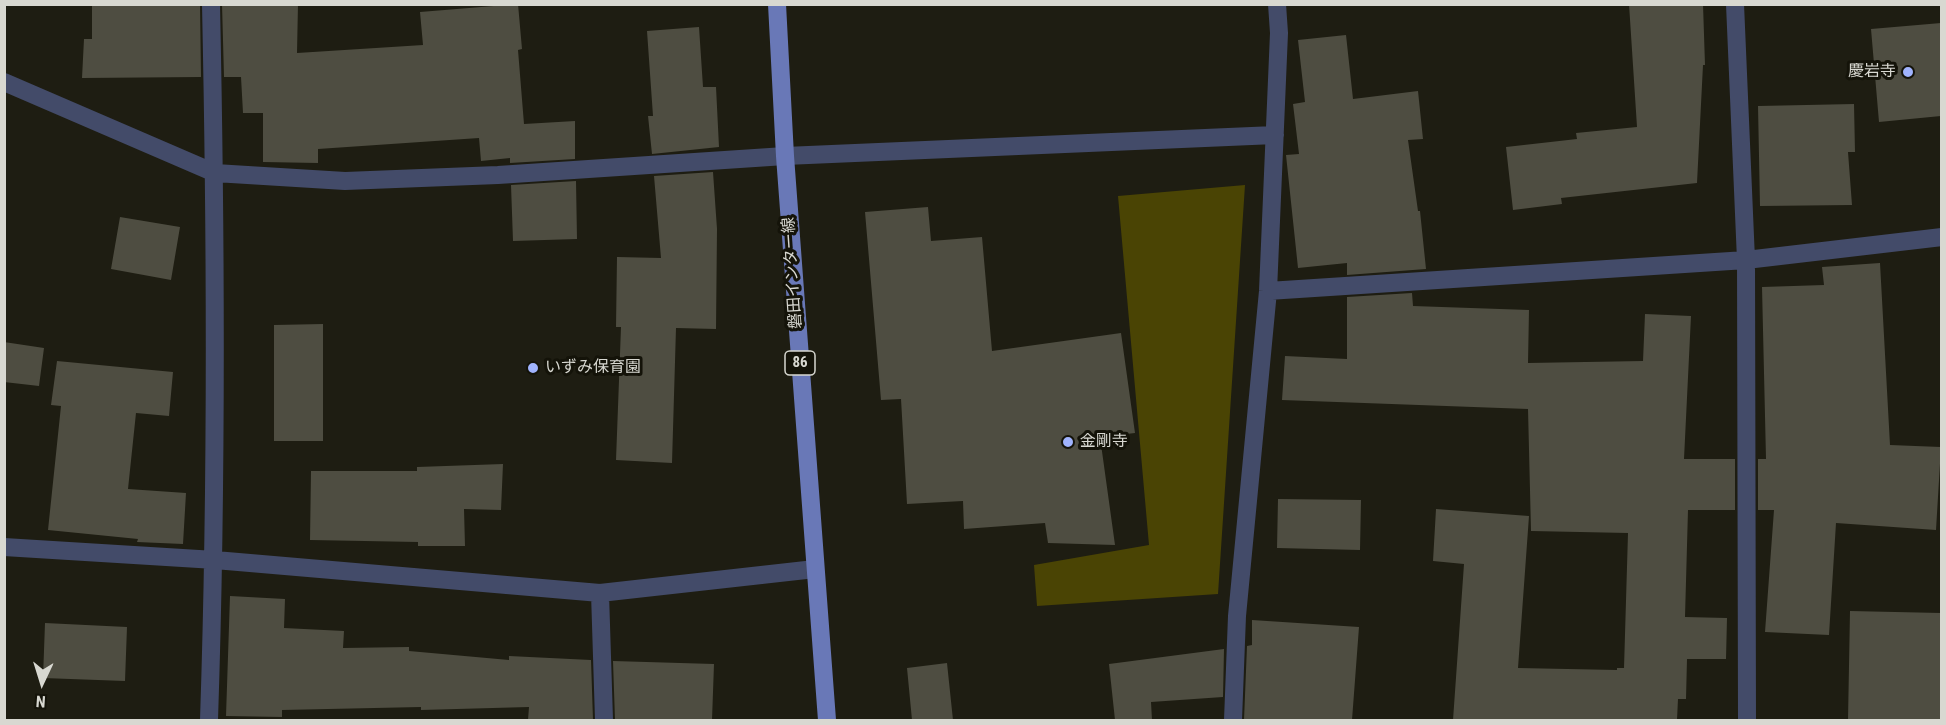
<!DOCTYPE html>
<meta charset="utf-8">
<style>
body{margin:0}
#map{position:relative;width:1946px;height:725px;overflow:hidden;background:#1e1d12;font-family:"Roboto Condensed",sans-serif}
canvas{display:block}
.frame{position:absolute;inset:0;border:6px solid #d8d8d1;pointer-events:none}
.north{position:absolute;left:12px;top:653px;width:60px;height:60px;-webkit-text-stroke:4px #141309;paint-order:stroke;rotate:184deg;font-size:16px;font-weight:700;line-height:24px;text-align:center;color:#d8d8d1}
.north::after{content:'';display:block;margin:auto;width:21px;height:27px;background:#d8d8d1;clip-path:polygon(50% 0,100% 100%,50% 72%,0 100%)}
</style>
<div id="map">
<canvas width="1946" height="725"></canvas>
<div class="frame"></div>
<div class="north">N</div>
</div>
<script>
const ctx = document.querySelector('canvas').getContext('2d');
ctx.lineJoin = 'round';
function paint(path, color) { ctx.fillStyle = color; ctx.fill(path, 'evenodd'); }
function trace(path, color, width, dash) { ctx.strokeStyle = color; ctx.lineWidth = width; ctx.lineCap = dash ? 'butt' : 'round'; ctx.setLineDash(dash || []); ctx.stroke(path); }
function label(font, color, halo, rows, align = 'center') {
  ctx.font = font + ' "Roboto Condensed","Noto Sans JP",sans-serif'; ctx.lineWidth = 6; ctx.setLineDash([]); ctx.textBaseline = 'middle'; ctx.strokeStyle = halo; ctx.fillStyle = color; for (const [text, x, y, turn = 0] of rows) {
    ctx.save(); ctx.translate(x, y); ctx.rotate((+turn || 0) * Math.PI / 180); ctx.textAlign = isNaN(turn) ? turn : align; if (halo) ctx.strokeText(text, 0, 0); ctx.fillText(text, 0, 0); ctx.restore();
  }
}
paint(new Path2D(`
 M1245,185L1218,594L1037,606L1034,565L1149,545L1118,196Z`), '#4a4404');
paint(new Path2D(`
 M92,4H200L201,77L82,78L84,39H92Z
 M222,4H298L297,53L423,45L420,12L518,4L522,49L518,50L524,124L575,121V159L510,163V158L481,161L479,138L318,149V163L263,162V113H243L241,77H224Z
 M1629,4H1703L1705,65H1703L1697,183L1561,198L1562,204L1513,210L1506,147L1577,139L1576,133L1637,127Z
 M1941,23V116L1879,122L1871,29Z
 M699,27L703,87H716L719,147L652,154L648,116H653L647,31Z
 M1346,35L1353,99L1418,91L1423,139L1408,140L1418,211H1420L1426,269L1347,275V263L1298,268L1286,155L1299,154L1293,104L1305,102L1298,40Z
 M1854,104L1855,152H1848L1852,205L1760,206L1758,106Z
 M713,172L717,229L716,329L676,328L672,463L616,460L621,327H616L617,257L661,258L654,176Z
 M576,181L577,239L513,241L511,185Z
 M928,207L931,241L982,237L992,351L1121,333L1135,433L1100,437L1115,545L1048,543L1045,523L964,529L963,501L907,504L901,399L881,400L865,212Z
 M120,217L180,227L171,280L111,269Z
 M1880,263L1890,445L1941,447L1936,530L1836,523L1829,635L1765,632L1774,510H1758V459H1766L1762,287L1824,285L1822,267Z
 M1412,293L1413,306L1529,310L1528,363L1643,361L1645,314L1691,316L1684,459H1735V510H1688L1685,617L1727,618L1726,659H1687L1686,699H1678L1677,720H1453L1464,564L1433,561L1436,509L1529,516L1518,668L1617,670V668H1624L1628,533L1531,531L1528,409L1282,400L1285,356L1347,359V297Z
 M323,324V441H274V325Z
 M4,342L44,348L39,386L4,382Z
 M57,361L173,372L169,416L136,413L128,489L186,493L183,544L137,542L138,539L48,530L61,406L51,405Z
 M503,464L501,510L464,509L465,546H418V542L310,540L311,471H417V467Z
 M1278,499L1361,500L1360,550L1277,548Z
 M230,596L285,599L284,628L344,631L343,648L409,647V651L509,660V656L591,660L593,720H528L529,707L421,710V707L282,710V717L226,716Z
 M1850,611L1941,613V720H1848Z
 M1252,620L1359,627L1352,720H1244L1247,646L1252,645Z
 M45,623L127,627L125,681L43,678Z
 M1224,649L1223,697L1151,702L1152,720H1115L1109,664Z
 M613,661L714,664L712,720H615Z
 M947,663L953,720H912L907,668Z`), '#4e4d41');
trace(new Path2D(`
 M1735,4L1746,260L1747,720
 M4,82L215,173L345,181L498,175L785,156L1275,135
 M1268,291L1746,260L1942,237
 M4,547L215,560L600,593L815,569
 M600,593L604,720
 M209,720C217,482 216,243 211,4
 M1233,720L1237,616L1268,291L1279,33L1277,4`), '#434b69', 18);
trace(new Path2D(`
 M777,4L785,156L827,720`), '#6978b7', 18);
for (const [x, y, r, color] of [
 [1908,72,6,"#a0b3fd"],
 [533,368,6,"#a0b3fd"],
 [1068,442,6,"#a0b3fd"]
]) { const dot = new Path2D(); dot.arc(x, y, r, 0, 2 * Math.PI); ctx.fillStyle = color; ctx.fill(dot); trace(dot, '#141309', 2); }
for (const [x, y, w] of [
 [800,363,30]
]) { const box = new Path2D(); box.roundRect(x - w / 2, y - 12, w, 24, 4.5); ctx.fillStyle = '#141309'; ctx.fill(box); trace(box, '#d8d8d1', 1.5); }
label('bold 15px', '#d8d8d1', null, [
 ["86",800,363]
]);
label('16px', '#d8d8d1', '#141309', [
 ["慶岩寺",1896,72,"right"],
 ["いずみ保育園",545,368],
 ["金剛寺",1080,442]
], 'left');
label('16px', '#d8d8d1', '#141309', [
 ["磐田インター線",793,273,-94]
]);
</script>
